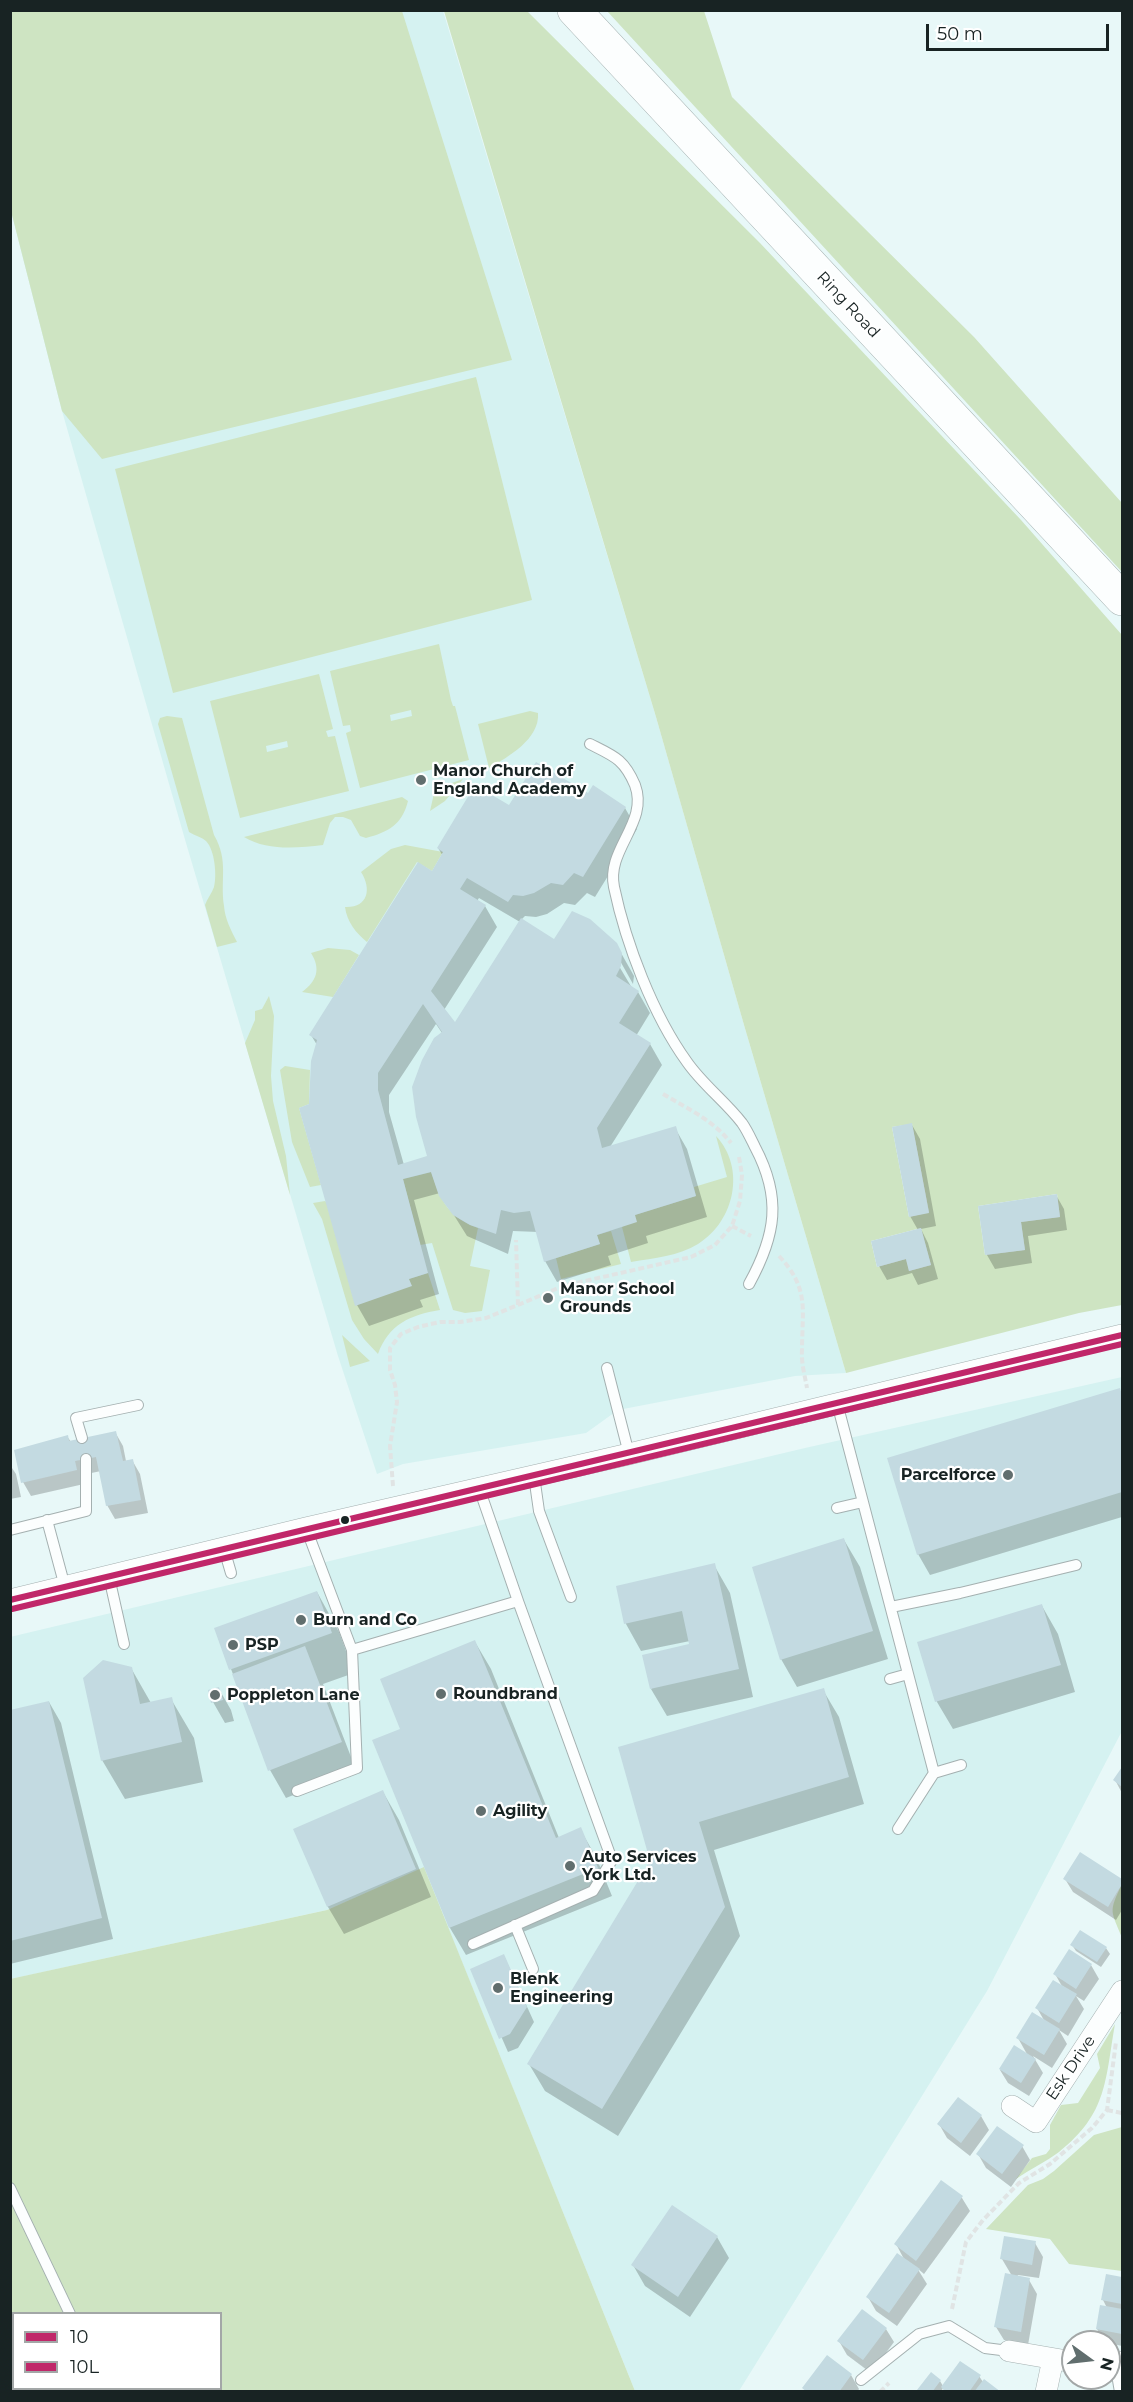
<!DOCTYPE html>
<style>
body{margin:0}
#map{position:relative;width:1133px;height:2402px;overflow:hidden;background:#e8f8f8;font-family:Montserrat,sans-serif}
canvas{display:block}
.frame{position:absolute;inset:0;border:12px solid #182323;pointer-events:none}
.legend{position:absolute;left:12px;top:2312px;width:210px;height:78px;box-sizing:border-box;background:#fff;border:2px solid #a3a7a7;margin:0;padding:8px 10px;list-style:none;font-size:18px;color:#182323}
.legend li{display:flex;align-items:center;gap:12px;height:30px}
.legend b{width:30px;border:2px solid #a3a7a7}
.north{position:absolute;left:1061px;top:2330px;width:60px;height:60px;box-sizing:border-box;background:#fff;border:2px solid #a3a7a7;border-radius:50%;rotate:105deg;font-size:16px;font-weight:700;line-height:24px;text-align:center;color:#182323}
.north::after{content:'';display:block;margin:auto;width:21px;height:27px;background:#616e6e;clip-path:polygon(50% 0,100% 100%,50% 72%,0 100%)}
.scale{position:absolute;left:926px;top:24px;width:183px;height:27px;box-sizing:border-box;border:3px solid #182323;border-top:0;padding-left:8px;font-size:18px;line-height:21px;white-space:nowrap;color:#182323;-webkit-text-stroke:4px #fff;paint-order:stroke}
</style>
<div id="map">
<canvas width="1133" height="2402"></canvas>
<div class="frame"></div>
<ul class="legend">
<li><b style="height:8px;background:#c02769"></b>10</li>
<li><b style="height:8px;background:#c02769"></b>10L</li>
</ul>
<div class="north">N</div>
<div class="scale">50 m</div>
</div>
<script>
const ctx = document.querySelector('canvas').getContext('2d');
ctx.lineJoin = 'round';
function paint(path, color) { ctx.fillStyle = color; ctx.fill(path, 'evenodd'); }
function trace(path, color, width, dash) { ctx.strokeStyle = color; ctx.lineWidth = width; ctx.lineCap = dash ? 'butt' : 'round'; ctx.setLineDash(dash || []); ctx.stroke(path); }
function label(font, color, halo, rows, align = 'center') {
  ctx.font = font + ' Montserrat,sans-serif'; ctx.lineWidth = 4.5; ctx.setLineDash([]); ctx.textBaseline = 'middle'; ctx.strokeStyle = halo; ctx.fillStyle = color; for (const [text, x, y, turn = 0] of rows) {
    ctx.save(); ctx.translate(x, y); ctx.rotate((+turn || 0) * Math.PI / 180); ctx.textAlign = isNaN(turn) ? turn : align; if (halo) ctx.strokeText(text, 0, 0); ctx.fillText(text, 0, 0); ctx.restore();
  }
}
paint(new Path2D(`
 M10,11H443L656,717L744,1025L846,1373L795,1376L618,1410L586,1433L403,1464L377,1474L338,1356L186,843L62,411L11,211Z
 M1122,1377V1731L987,1991L739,2391H635L424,1868L327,1910L11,1979L10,1637L805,1448Z`), '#d5f2f1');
paint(new Path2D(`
 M10,11H402L512,360L102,459L62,411L11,211Z
 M444,11H527L760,243L1021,520L1122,635V1305L1079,1313L846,1373L744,1025L656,717ZM912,1124L929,1212L909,1217L892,1127ZM1057,1194L1060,1217L1021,1222L1025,1250L985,1255L978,1206ZM921,1228L931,1265L909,1271L906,1259L877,1267L871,1241Z
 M607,11H704L732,97L974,337L1122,503V572Z
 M476,377L532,600L173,693L115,469Z
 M439,644L451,700L453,706H455L469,760L360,788L346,733L351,731L350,725L343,726L330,671ZM411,710L412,716L391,721L390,715Z
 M319,674L333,729L326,731L328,737L335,736L349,791L240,818L210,701ZM287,741L288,747L267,752L266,746Z
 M530,711L538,713C540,739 508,757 489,768L478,724Z
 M167,716L182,718L214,835C229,861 220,879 224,906C225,919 231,930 237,942L217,947L205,905C207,899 212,893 214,887C217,876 215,850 206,841C202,837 195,836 189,832L158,724L160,718Z
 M463,779L445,801L430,811L435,789Z
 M402,797L408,801C402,825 388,832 366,838L360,836L351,820L343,817H335L330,823L323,845C297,848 267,851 244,837Z
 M405,845L443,852L432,871L417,862L367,942C356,933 347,922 345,907C368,908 372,889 361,872L391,849Z
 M328,948L350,950L359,955L333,997L302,992C317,981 321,969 311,953Z
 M269,996L274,1016L271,1076L273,1101L286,1156L290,1195L245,1043L255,1020V1011L262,1009Z
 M285,1066L310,1070L309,1104L299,1108L321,1185L310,1187L292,1142L280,1070Z
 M716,1136C746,1168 735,1221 698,1244C679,1256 654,1258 631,1262L622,1227L635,1215L696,1196L694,1187L727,1177Z
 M431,1172C441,1201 448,1217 478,1228L470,1266L490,1270L482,1311L465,1313L453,1310L432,1243L420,1245L403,1179Z
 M325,1201L409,1279L428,1273L440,1310C410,1315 389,1324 378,1354L364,1339L352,1320L322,1219L313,1203Z
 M611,1231L621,1264L561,1279L556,1258L600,1244L597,1235Z
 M342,1335L370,1361L350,1367Z
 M424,1867L635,2391H11L10,1979L327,1910ZM14,2314H220V2388H14Z
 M1122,1884V1938C1111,1910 1108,1913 1122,1884Z
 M1115,2024C1105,2080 1108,2113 1059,2152C1046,2162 1030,2169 1016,2179L1032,2158L1046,2154L1050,2149V2125L1061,2105L1078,2103L1100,2068L1097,2054Z
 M1122,2127V2271L1069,2264L1050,2239L986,2229L1028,2185L1043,2179L1054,2171L1094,2135Z`), '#cee4c2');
paint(new Path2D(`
 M588,795L625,808L637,829L595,897L587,893L575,905L564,903L547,914L536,917L525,916L521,920L555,941L616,944L634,976L633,984L619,959L616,961L632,988L638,992L650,1013L636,1036L650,1044L662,1065L610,1147L675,1128L687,1149L707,1217L646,1236L648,1243L608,1256L611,1265L557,1282L545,1261L538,1232L513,1231L508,1254L467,1236L440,1193L414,1200L439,1294L420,1300L423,1307L369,1326L357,1305L310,1105L317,1045L311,1035L432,873L443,856L438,848L509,807ZM479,898L520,922L455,1025L444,1010L497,927L485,906L477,901ZM436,1024L442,1033L429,1157L404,1165L389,1112V1095Z
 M912,1125L920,1139L936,1226L921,1229L928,1243L938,1279L918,1285L912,1273L887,1280L879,1266L918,1230L910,1216Z
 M1056,1195L1064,1209L1067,1230L1028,1236L1032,1263L995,1269L987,1255L980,1207Z
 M1119,1389L1122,1395V1517L930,1575L918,1554Z
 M115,1432L123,1446L126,1461L132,1460L140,1474L148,1513L115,1519L107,1505L101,1471L82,1475L84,1484L31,1496L23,1482L67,1436L71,1442Z
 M10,1465L16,1474L21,1497L10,1499Z
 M844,1540L860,1567L888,1659L797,1687L781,1659Z
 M714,1565L730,1593L753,1697L667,1716L651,1689L691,1645L690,1641L641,1651L626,1624L618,1587Z
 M317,1592L339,1632L354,1673L323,1684L356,1770L286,1798L270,1770L231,1669Z
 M1042,1606L1058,1634L1075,1692L953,1729L937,1702L919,1643Z
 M475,1642L491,1669L559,1838L580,1829L596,1857L612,1896L466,1955L450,1928L374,1741L402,1729Z
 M131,1668L151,1703L171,1699L194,1738L203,1782L125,1799L102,1760Z
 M219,1689L231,1710L234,1721L225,1723L213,1702Z
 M823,1690L839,1717L864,1804L714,1850L740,1936L618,2136L545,2091L529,2064L652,1861Z
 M49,1702L61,1723L113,1939L10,1964V1712Z
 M1122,1770V1793L1115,1780Z
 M383,1792L399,1820L431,1897L344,1934L328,1907L295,1830Z
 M1081,1854L1122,1881V1910L1116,1920L1073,1892L1065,1879Z
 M1072,1945L1106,1948L1110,1954L1101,1967L1076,1951Z
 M504,1956L534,2022L518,2048L508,2052L472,1970Z
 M1091,1965L1099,1979L1084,2001L1076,1996L1084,2009L1068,2036L1059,2030L1067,2044L1052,2068L1033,2056L1043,2073L1029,2096L1008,2083L1000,2070L1028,2056L1018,2038L1045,2022L1037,2008L1063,1988L1055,1974Z
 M981,2116L989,2130L970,2156L947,2138L939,2124Z
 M1022,2146L1030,2160L1011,2187L986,2168L978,2154Z
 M941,2182L962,2198L970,2211L924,2274L917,2268L927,2284L897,2326L876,2311L868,2297L905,2261L896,2244Z
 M717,2237L729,2258L690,2317L645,2286L633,2265Z
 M1035,2243L1043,2257L1039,2278L1018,2275L1017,2277L1029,2280L1037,2294L1028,2345L1004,2340L996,2327L1012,2276L1002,2259Z
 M1108,2276L1122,2278V2346L1105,2342L1097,2329L1107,2308L1103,2300Z
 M886,2329L894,2342L871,2373L847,2355L839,2341Z
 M851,2375L859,2389L857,2392H806L804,2388Z
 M979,2376L983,2382L998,2392H945L943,2388L941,2392H920L940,2381L943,2386Z`), '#0003');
paint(new Path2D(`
 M536,762L588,793L593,785L626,807L583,877L574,873L563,885L551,883L534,893L523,896L513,895L508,902L467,878L460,889L486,905L431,991L455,1022L521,918L554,939L572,911L590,919L617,943L622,953L621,966L616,976L639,991L619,1023L651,1043L597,1128L602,1148L676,1126L696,1196L635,1215L637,1222L597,1235L600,1244L544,1262L530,1211L514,1213L501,1210L496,1234L470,1225L453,1215L439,1196L431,1172L403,1179L428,1273L409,1279L412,1286L355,1306L299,1108L309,1104L311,1061L317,1040L309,1035L418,862L432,871L443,852L437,848L475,785L509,805ZM423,1004L442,1032L434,1038L422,1060L412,1087L416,1117L427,1156L398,1165L378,1090V1073Z
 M912,1123L929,1213L909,1217L892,1127Z
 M1057,1194L1060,1217L1021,1222L1025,1250L985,1255L978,1206Z
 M921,1228L931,1265L909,1271L906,1259L877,1267L871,1241Z
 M1120,1388L1122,1396V1492L917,1555L887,1458Z
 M116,1431L123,1461L133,1459L141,1500L106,1506L96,1457L75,1461L77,1470L21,1483L14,1450L68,1435L69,1441Z
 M844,1538L873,1631L780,1660L752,1567Z
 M715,1563L739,1669L650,1689L642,1655L689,1644L682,1611L624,1624L616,1586Z
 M317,1591L332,1633L229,1670L214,1628Z
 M1042,1604L1061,1665L935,1702L917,1642Z
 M475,1640L556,1838L581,1827L598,1868L449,1928L372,1740L400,1729L380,1679Z
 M305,1646L342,1742L268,1771L232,1674Z
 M103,1660L132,1667L140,1704L172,1697L182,1742L101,1761L83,1678Z
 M219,1687L223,1700L211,1703L208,1690Z
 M824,1688L849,1777L699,1822L725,1907L602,2109L527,2064L650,1861L618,1747Z
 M49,1701L102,1918L10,1941V1710Z
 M1122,1767V1787L1113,1780Z
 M383,1790L416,1869L327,1907L293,1829Z
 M1080,1852L1122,1879V1884L1108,1907L1063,1879Z
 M1080,1930L1107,1947L1097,1962L1070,1945Z
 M1069,1949L1092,1964L1076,1989L1053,1974Z
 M504,1954L527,2007L510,2034L499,2039L470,1969Z
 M1053,1980L1077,1994L1059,2023L1035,2008Z
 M1032,2012L1060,2029L1044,2055L1016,2038Z
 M1014,2045L1036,2059L1021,2083L999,2069Z
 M958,2097L982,2115L961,2143L937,2124Z
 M997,2126L1024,2145L1002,2174L976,2154Z
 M941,2180L963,2196L916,2261L894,2244Z
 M672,2205L718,2236L678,2297L631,2265Z
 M1004,2236L1036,2241L1032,2265L1000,2259Z
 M897,2253L920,2269L889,2313L866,2297Z
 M1005,2273L1030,2278L1021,2332L994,2327Z
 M1106,2274L1122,2277V2304L1101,2300Z
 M1100,2305L1122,2309V2334L1096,2329Z
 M862,2309L887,2328L863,2360L837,2341Z
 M827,2355L852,2374L839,2392H807L802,2388Z
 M960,2361L981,2375L969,2392H946L941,2387Z
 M931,2372L941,2380L932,2392H919L917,2390Z
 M984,2379L1001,2392H974Z
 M29,2388H84L86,2392H31Z`), '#c3dae1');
const lane = new Path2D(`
 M590,744C614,756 624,759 635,785C649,823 606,849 614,887C626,944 653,1015 687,1062C703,1085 725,1101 742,1123C747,1130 751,1139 755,1147C782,1198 776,1235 749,1284
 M607,1368L629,1454
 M837,1403L934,1773L898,1829
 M82,1438L76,1418L138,1405
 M534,1476L539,1511L571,1597
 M837,1508L863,1502
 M47,1520L65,1587
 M306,1528L352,1650L518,1601L479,1488
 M10,1530L86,1511V1459
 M224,1549L231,1573
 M109,1577L124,1644
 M891,1607L960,1593L1076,1565
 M890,1679L908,1674
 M934,1773L961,1765
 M297,1791L357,1768L352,1650
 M515,1925L533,1969
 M473,1944L593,1891L612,1860L518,1601
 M10,2188L70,2314
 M1115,2363L1120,2392
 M861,2380L919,2334L949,2326L985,2348L1009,2351
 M105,2388L106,2392`);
const street = new Path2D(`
 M10,1600L306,1528L629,1454L1122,1335
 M1012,2106L1036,2122L1122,1991
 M1009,2351L1073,2362
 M1109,2365L1122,2362
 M1046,2392L1053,2359`);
const highway = new Path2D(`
 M574,10L1122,599`);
trace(lane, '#a4b0b0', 12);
trace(street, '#a4b0b0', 22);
trace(highway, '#a4b0b0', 34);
trace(new Path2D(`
 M663,1094C688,1109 713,1120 731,1143
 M732,1226L751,1236
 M779,1256C810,1289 802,1310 802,1350C801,1363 805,1376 807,1388
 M518,1305L563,1286L691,1257L715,1245L732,1226L740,1201L742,1175L739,1157
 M393,1486L390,1446L397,1402L395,1385L390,1370V1348L401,1334L418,1327L440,1322H460L486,1318L518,1305L516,1240
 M1107,2110L1122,2113
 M952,2309L966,2242L983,2220L1019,2183L1050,2164L1092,2128L1107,2110L1116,2042
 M880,2392L889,2383`), '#e0e4e4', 4, [6, 3]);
trace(lane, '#fcfefe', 10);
trace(street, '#fcfefe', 21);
trace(highway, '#fcfefe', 33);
trace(new Path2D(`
 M10,1600L1122,1335`), '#c02769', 6);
trace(new Path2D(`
 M12,1609L1122,1344`), '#c02769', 6);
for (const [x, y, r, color] of [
 [421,780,6,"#616e6e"],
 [548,1298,6,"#616e6e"],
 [1008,1475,6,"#616e6e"],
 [345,1520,5,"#182323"],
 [301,1620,6,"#616e6e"],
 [233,1645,6,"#616e6e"],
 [441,1694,6,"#616e6e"],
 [215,1695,6,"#616e6e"],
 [481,1811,6,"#616e6e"],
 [570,1866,6,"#616e6e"],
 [498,1988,6,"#616e6e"]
]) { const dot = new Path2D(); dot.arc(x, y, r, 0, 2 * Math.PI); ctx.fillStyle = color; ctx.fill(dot); trace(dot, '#fff', 2); }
label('16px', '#182323', '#fff', [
 ["Ring Road",848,305,47],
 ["Esk Drive",1071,2068,-56]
]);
label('bold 16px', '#182323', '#fff', [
 ["Manor Church of",433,771],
 ["England Academy",433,789],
 ["Manor School",560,1289],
 ["Grounds",560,1307],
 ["Parcelforce",996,1475,"right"],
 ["Burn and Co",313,1620],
 ["PSP",245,1645],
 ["Roundbrand",453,1694],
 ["Poppleton Lane",227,1695],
 ["Agility",493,1811],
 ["Auto Services",582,1857],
 ["York Ltd.",582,1875],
 ["Blenk",510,1979],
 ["Engineering",510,1997]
], 'left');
</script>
